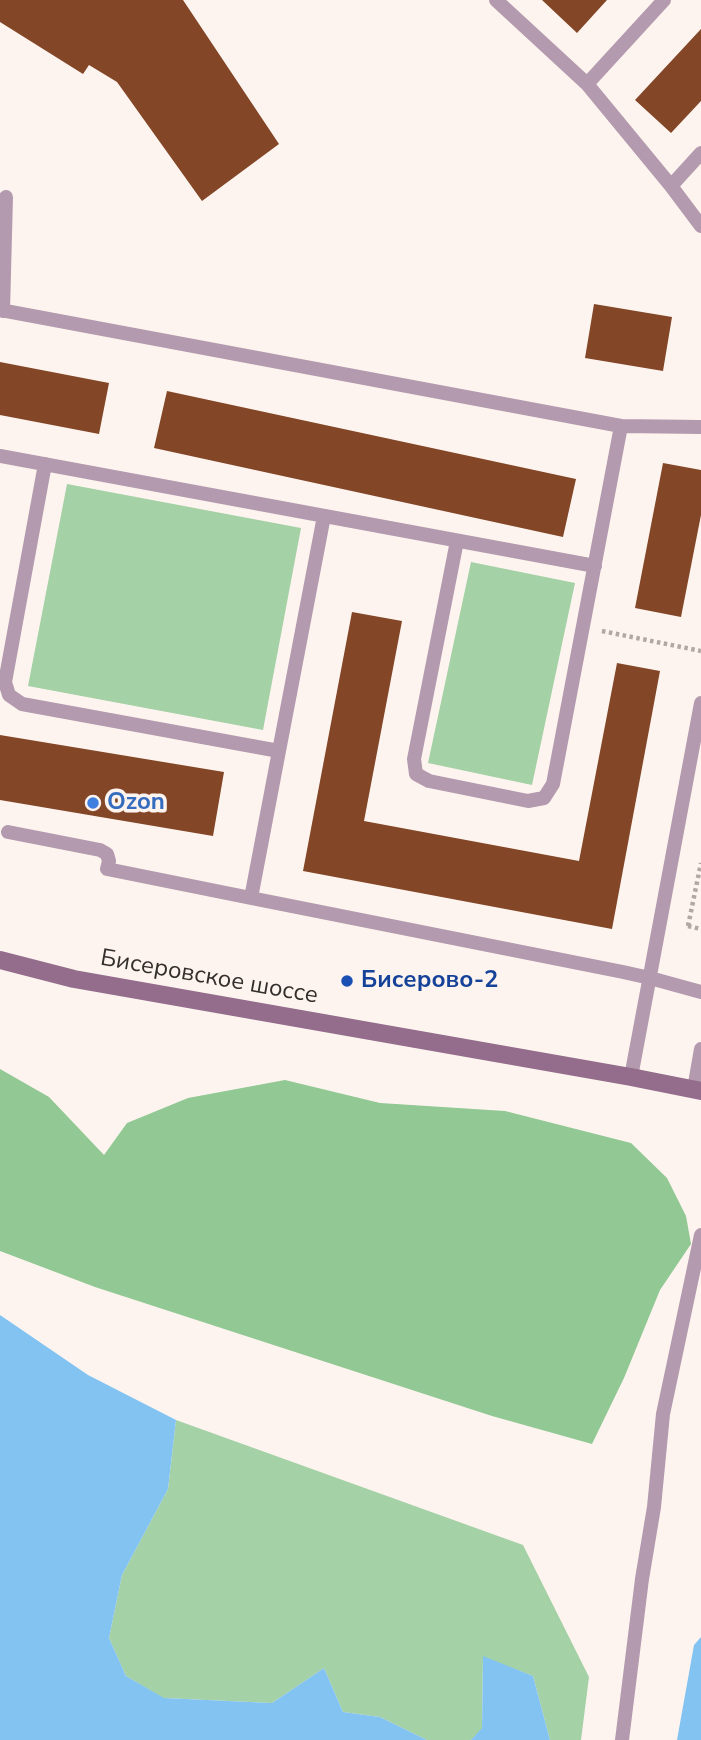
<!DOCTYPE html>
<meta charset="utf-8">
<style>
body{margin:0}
canvas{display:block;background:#fdf4ef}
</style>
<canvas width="701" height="1740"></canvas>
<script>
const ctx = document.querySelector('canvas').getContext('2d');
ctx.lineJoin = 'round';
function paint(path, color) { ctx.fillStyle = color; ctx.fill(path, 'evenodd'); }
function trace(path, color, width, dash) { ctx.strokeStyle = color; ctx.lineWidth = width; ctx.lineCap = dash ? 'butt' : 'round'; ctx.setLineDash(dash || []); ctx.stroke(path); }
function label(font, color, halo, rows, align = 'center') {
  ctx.font = font + ' "Nunito Sans",sans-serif'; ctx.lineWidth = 7; ctx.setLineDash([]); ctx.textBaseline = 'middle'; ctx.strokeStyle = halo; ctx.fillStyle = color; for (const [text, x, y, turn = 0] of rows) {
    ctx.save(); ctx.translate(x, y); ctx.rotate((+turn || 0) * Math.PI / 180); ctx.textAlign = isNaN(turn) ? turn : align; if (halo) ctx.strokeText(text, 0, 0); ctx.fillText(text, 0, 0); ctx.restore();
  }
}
paint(new Path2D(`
 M67,484L301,528L263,730L28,686Z
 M471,562L575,583L532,785L428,763Z
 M176,1420L523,1545L589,1677L581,1740H550L533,1676L483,1657L482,1729L471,1740H427L380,1717L343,1712L324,1668L272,1703L163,1698L126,1676L109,1638L122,1575L168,1489Z`), '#a4d1a5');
paint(new Path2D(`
 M0,1069L49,1097L104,1155L127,1123L188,1098L285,1080L380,1103L505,1111L631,1143L667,1178L686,1216L691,1244L660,1290L624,1378L592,1444L492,1416L95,1287L0,1251Z`), '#91c893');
paint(new Path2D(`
 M0,1315L88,1375L176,1420L168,1489L122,1575L109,1638L126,1676L164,1698L272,1703L324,1668L343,1712L380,1717L427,1740H0Z
 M701,1637V1740H677L694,1645Z
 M483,1656L533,1676L550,1740H471L482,1728Z`), '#83c3f2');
paint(new Path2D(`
 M0,0H183L279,144L202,201L117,82L89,65L83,74L0,22Z
 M542,0H607L577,33Z
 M701,29V101L671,133L635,100Z
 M594,304L672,317L663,371L585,358Z
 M0,362L109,383L99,434L0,415Z
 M167,391L576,479L563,537L154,448Z
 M663,463L701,470V515L681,617L635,608Z
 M352,612L402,621L364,821L579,861L617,663L660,671L612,929L303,871Z
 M0,735L224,772L213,836L0,800Z`), '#834627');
trace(new Path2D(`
 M602,631L701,651
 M688,926L701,863
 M688,926L701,929`), '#afa8a4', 4.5, [3.5, 3.5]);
trace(new Path2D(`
 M496,0L587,84L671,186L701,226
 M587,84L664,0
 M671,186L701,153
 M0,310L621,426L701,427
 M3,311L6,197
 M0,456L595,566
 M45,464L5,682L9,695L22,704L279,751L251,898L623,972L650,978L701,992
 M457,541L414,759L416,774L429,781L528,801L544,798L553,784L621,426
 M279,751L324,516
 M8,832L100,850L107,854L109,861L107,869L251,898
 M631,1077L701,703
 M694,1089L701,1049
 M622,1740L642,1579L654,1507L663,1414L701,1235`), '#b49aae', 14);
trace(new Path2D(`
 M0,960L74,979L631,1077L701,1091`), '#936d8b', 18);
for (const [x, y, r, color] of [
 [93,803,7,"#3f7fe0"],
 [347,981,7,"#1a4fb4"]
]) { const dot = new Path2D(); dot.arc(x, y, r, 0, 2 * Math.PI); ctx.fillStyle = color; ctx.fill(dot); trace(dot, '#fdf4ef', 2.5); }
label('bold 24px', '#366cbe', '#fdf4ef', [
 ["Ozon",107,803]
], 'left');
label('24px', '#332f2d', '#fdf4ef', [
 ["Бисеровское шоссе",209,978,10]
]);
label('bold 24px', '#164399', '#fdf4ef', [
 ["Бисерово-2",361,981]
], 'left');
</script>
